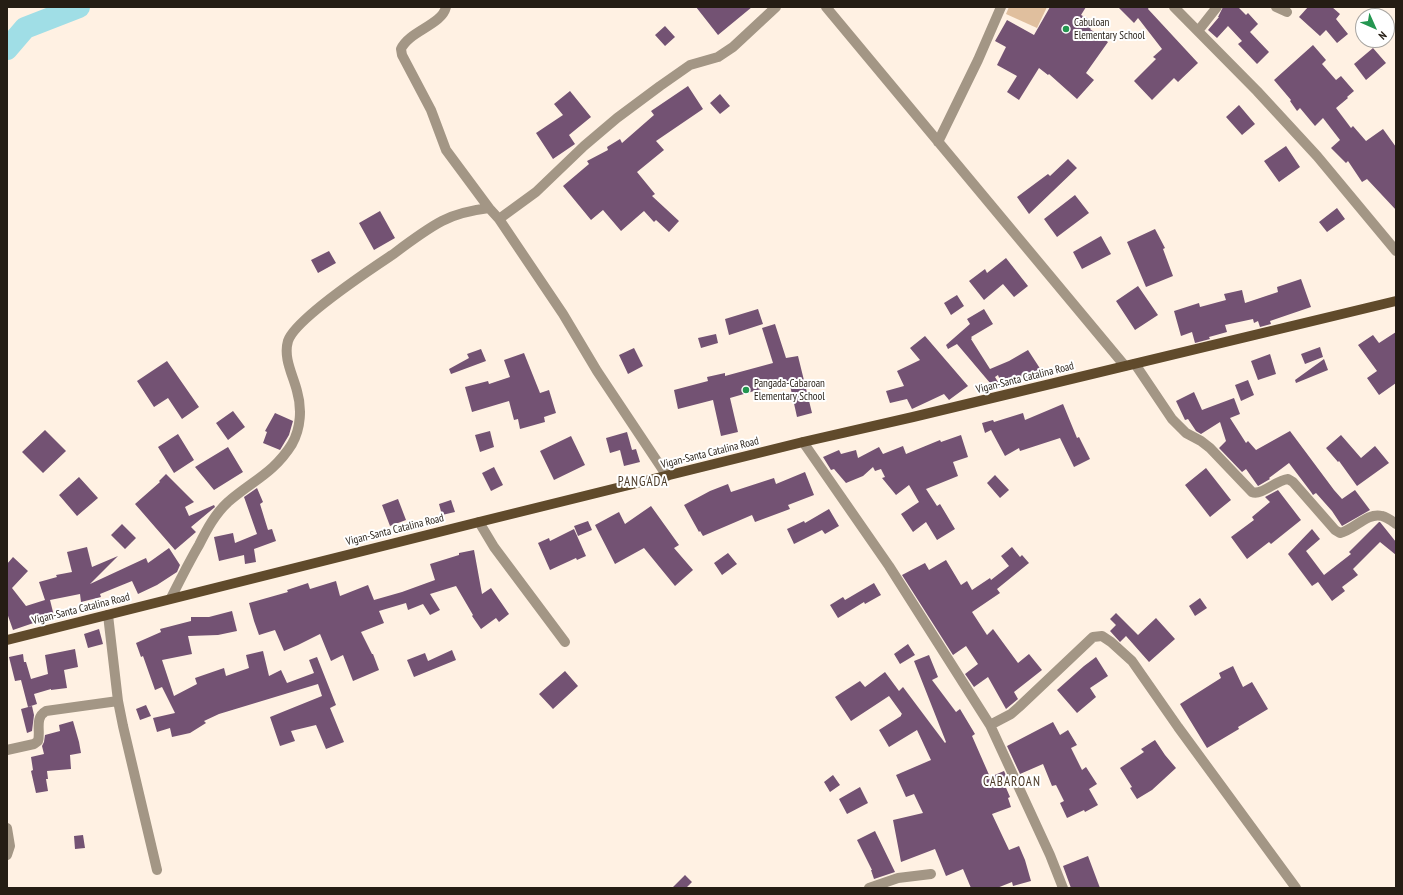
<!DOCTYPE html>
<style>
body{margin:0}
#map{position:relative;width:1403px;height:895px;overflow:hidden;background:#fff1e3;font-family:"PT Sans Narrow",sans-serif}
canvas{display:block}
.frame{position:absolute;inset:0;border:8px solid #251d14;pointer-events:none}
.north{position:absolute;left:1355px;top:8px;width:40px;height:40px;box-sizing:border-box;background:#fff;border:1px solid #a8a5a1;border-radius:50%;rotate:135deg;font-size:11px;font-weight:700;line-height:16px;text-align:center;color:#251d14}
.north::after{content:'';display:block;margin:auto;width:14px;height:18px;background:#249650;clip-path:polygon(50% 0,100% 100%,50% 72%,0 100%)}
</style>
<div id="map">
<canvas width="1403" height="895"></canvas>
<div class="frame"></div>
<div class="north">N</div>
</div>
<script>
const ctx = document.querySelector('canvas').getContext('2d');
ctx.lineJoin = 'round';
function paint(path, color) { ctx.fillStyle = color; ctx.fill(path, 'evenodd'); }
function trace(path, color, width, dash) { ctx.strokeStyle = color; ctx.lineWidth = width; ctx.lineCap = dash ? 'butt' : 'round'; ctx.setLineDash(dash || []); ctx.stroke(path); }
function label(font, color, halo, rows, align = 'center') {
  ctx.font = font + ' "PT Sans Narrow",sans-serif'; ctx.lineWidth = 4; ctx.setLineDash([]); ctx.textBaseline = 'middle'; ctx.strokeStyle = halo; ctx.fillStyle = color; for (const [text, x, y, turn = 0] of rows) {
    ctx.save(); ctx.translate(x, y); ctx.rotate((+turn || 0) * Math.PI / 180); ctx.textAlign = isNaN(turn) ? turn : align; if (halo) ctx.strokeText(text, 0, 0); ctx.fillText(text, 0, 0); ctx.restore();
  }
}
paint(new Path2D(`
 M1009,7H1047L1037,28L1006,14Z`), '#e0bf9e');
trace(new Path2D(`
 M7,49L25,28L79,7`), '#a0dee6', 22);
paint(new Path2D(`
 M696,7H752L718,35Z
 M1050,7H1086L1081,15L1095,22L1090,29L1108,42L1086,73L1094,80L1077,99L1049,74L1048,75L1039,68L1019,100L1007,92L1017,76L997,65L1006,47L995,41L1007,20L1034,35Z
 M1118,7H1149L1148,9L1198,63L1178,82L1174,78L1152,100L1134,81L1156,59L1153,57L1162,49L1138,18L1134,23Z
 M1223,7H1238L1246,15L1248,13L1258,24L1250,32L1269,52L1257,64L1238,44L1242,41L1228,26L1217,38L1208,30L1219,17H1218Z
 M1308,7H1332L1340,14L1336,19L1348,34L1337,43L1326,30L1320,36L1299,17Z
 M665,26L675,37L665,46L655,35Z
 M1313,45L1326,60L1322,64L1336,80L1341,76L1354,91L1347,97L1348,98L1336,108L1351,128L1353,126L1366,141L1383,129L1396,147V210L1367,179L1362,182L1348,161L1346,163L1331,148L1340,140L1323,118L1315,126L1300,108L1297,111L1290,101L1291,100L1274,80Z
 M1373,48L1386,63L1366,80L1354,64Z
 M688,86L703,109L656,141L664,150L637,172L655,194L652,196L679,221L669,232L656,220L654,222L644,211L621,231L603,210L591,220L563,186L589,164L587,161L608,150L607,147L620,139L622,143L654,115L651,111Z
 M570,91L591,117L569,135L575,144L553,159L536,133L563,115L554,104Z
 M720,94L730,106L720,114L710,103Z
 M1239,105L1255,124L1242,135L1226,117Z
 M1286,146L1300,167L1279,182L1264,161Z
 M1068,159L1077,168L1029,214L1017,197L1048,174L1050,176Z
 M1075,195L1089,213L1057,237L1044,219Z
 M1337,208L1345,219L1327,232L1319,222Z
 M380,211L395,238L374,250L359,223Z
 M1155,229L1165,248L1163,249L1173,276L1146,287L1127,242Z
 M1101,236L1111,254L1082,269L1073,252Z
 M329,251L336,263L318,273L311,260Z
 M1006,258L1028,286L1014,297L1003,284L984,300L969,281L985,269L987,273Z
 M1301,279L1311,307L1270,321L1271,324L1260,327L1258,321L1254,323L1253,319L1225,325L1227,332L1209,337L1210,339L1195,343L1192,332L1181,336L1174,311L1199,303L1200,307L1226,300L1224,294L1242,290L1245,303L1278,292L1277,287Z
 M1138,286L1158,315L1135,330L1116,301Z
 M957,295L964,306L951,315L944,303Z
 M758,309L763,324L729,335L725,319Z
 M984,309L993,324L971,337L972,338L971,339L990,369L1009,361L1028,350L1041,370L1030,377L1003,388L998,375L995,377L1001,387L996,390L957,344L948,349L946,345L970,324L967,319Z
 M775,324L786,358L798,356L812,413L797,417L789,381L730,398L738,432L721,436L713,400L678,409L674,390L708,381L707,377L725,373V376L773,363L762,328Z
 M1396,332V383L1379,395L1367,378L1377,371L1358,345L1373,335L1379,343Z
 M716,334L718,343L701,348L698,338Z
 M925,336L968,386L949,400L944,394L912,409L907,399L890,403L886,391L904,386L897,371L920,360L910,348Z
 M1320,347L1323,357L1305,364L1301,354Z
 M634,348L643,366L628,374L619,355Z
 M481,349L486,361L451,374L449,369L469,358L467,354Z
 M524,353L540,393L549,390L556,413L544,417L545,422L520,429L518,419L514,420L509,401L472,412L465,387L488,381L489,384L510,377L504,360Z
 M1270,354L1276,374L1258,380L1251,361Z
 M1324,359L1328,370L1296,383L1295,380Z
 M167,361L199,407L182,419L168,398L154,407L137,381Z
 M1248,380L1254,395L1241,401L1235,385Z
 M1194,392L1202,410L1234,398L1240,414L1230,418L1246,443L1248,441L1256,450L1290,431L1334,490L1342,499L1355,490L1370,510L1342,526L1332,511L1316,493L1313,495L1311,492L1289,463L1269,478L1270,479L1258,486L1246,469L1242,472L1219,448L1226,441L1220,422L1201,434L1196,431L1188,419L1185,420L1176,401Z
 M1063,404L1077,438L1079,437L1090,459L1074,467L1060,438L1020,451L1019,448L1005,456L991,430L985,433L982,423L993,420L994,422L1023,413L1025,420Z
 M233,411L245,427L228,440L216,423Z
 M275,413L293,421L289,435L280,450L263,443L267,432L265,431Z
 M45,430L66,451L43,473L22,452Z
 M490,431L494,447L480,452L475,435Z
 M627,432L632,450L636,449L640,462L624,466L620,450L610,453L606,438Z
 M178,434L194,460L174,473L158,447Z
 M961,435L968,457L953,462L958,476L926,489L937,506L940,504L955,529L937,540L926,522L913,532L901,514L919,502L909,485L896,495L882,478L885,477L881,469L875,471L873,467L863,476L846,483L834,469L831,470L823,457L839,450L841,454L856,450L858,458L879,447L883,454L903,446L906,454L940,440L941,442Z
 M1341,435L1361,458L1375,446L1389,463L1357,486L1339,461L1338,462L1326,448Z
 M571,436L585,465L554,480L540,451Z
 M228,447L243,472L214,490L195,467Z
 M494,467L503,485L491,491L482,473Z
 M1206,468L1231,500L1210,517L1185,485Z
 M805,472L814,495L788,505L790,509L755,522L752,515L703,536L700,531L699,532L684,505L710,491L728,484L731,492L774,478L776,484Z
 M166,474L194,502L185,507L189,516L214,505L215,507L191,527L196,532L175,550L135,504L160,482L159,481Z
 M995,475L1009,490L1000,498L987,483Z
 M79,477L98,498L77,516L59,495Z
 M257,488L263,502L260,504L268,530L272,529L276,541L254,549L256,562L245,564L244,555L219,561L214,537L233,533L235,543L257,534L244,497Z
 M1278,490L1301,520L1271,544L1269,542L1247,559L1231,537L1254,520L1252,517L1270,502L1265,497Z
 M398,499L406,520L390,526L382,505Z
 M451,500L455,512L442,515L439,504Z
 M651,506L679,545L674,548L693,570L675,586L644,548L615,564L595,525L619,512L625,524Z
 M829,509L839,526L825,534L822,530L794,544L787,529L804,521L805,523Z
 M588,521L592,530L578,536L574,526Z
 M1379,522H1380L1396,542V555L1380,542L1353,569L1358,575L1342,587L1345,591L1332,601L1318,582L1312,586L1288,554L1312,529L1320,539L1306,551L1324,575L1351,554L1349,552Z
 M122,524L136,538L125,549L111,535Z
 M574,529L586,556L577,560L576,558L550,570L538,543L549,538L550,541Z
 M87,547L92,567L118,556L90,584L146,558L148,563L169,548L180,565L177,572L157,585L138,594L132,581L100,594L101,597L81,602L80,594L50,600L54,616L13,630L7,613V564L13,557L28,571L12,588L26,606L45,600L39,582L57,577L56,575L72,572L67,552Z
 M1012,547L1020,557L1022,555L1029,563L997,589L1000,593L972,612L987,635L993,629L1018,663L1029,654L1042,670L1014,692L1018,699L1006,709L988,677L974,687L965,674L978,664L966,646L953,655L902,575L925,563L929,570L946,560L961,585L967,581L972,590L990,578L991,580L1009,566L1001,556Z
 M474,550L482,594L491,588L509,614L499,622L496,618L481,629L472,616L473,615L456,586L430,594L440,610L430,615L423,604L408,610L406,603L379,611L384,623L361,632L372,654H373L379,670L353,681L343,655L331,661L320,634L298,645L284,651L275,630L259,635L254,621L249,603L288,592L287,590L308,583L310,589L336,581L340,596L368,585L374,600L402,592L435,580L430,564L459,555V553Z
 M728,553L737,564L722,575L714,563Z
 M874,583L881,595L865,604L864,602L838,618L830,605L843,597L845,600Z
 M1200,598L1207,608L1195,616L1189,606Z
 M232,611L237,631L218,635L188,636L192,654L162,660L174,696L197,684L195,678L224,668L226,676L249,668L246,655L263,651L269,676L281,670L287,683L314,673L309,660L317,657L336,705L330,708L344,742L326,749L316,725L291,731L295,741L280,746L270,717L322,696L318,684L219,714L204,721L206,723L190,733L172,737L170,728L157,732L153,718L175,713L162,687L155,690L143,656L141,657L136,643L161,632L160,629L191,621V617H209Z
 M1116,613L1138,635L1156,618L1175,639L1149,662L1126,636L1120,642L1110,631L1116,625L1110,619Z
 M99,629L103,644L88,648L84,634Z
 M908,644L915,655L900,664L894,654Z
 M75,649L78,667L64,670L67,688L51,690V689L34,694L37,704L28,707L21,680L15,681L9,657L23,654L24,662H26L31,679L48,674L45,655Z
 M452,650L456,660L414,677L407,660L425,653L428,661Z
 M929,655L938,677L932,680L956,712L960,709L975,734L972,736L990,777L1004,771L1008,780L1004,783L1010,797L1008,798L1011,807L992,814L1009,850L1019,846L1025,860L1031,881L1013,886L1012,882L997,888H971L963,869L946,876L935,849L901,862L893,820L923,813L914,794L906,797L896,775L931,760L917,730L889,747L879,730L901,716V715L902,714L889,696L851,721L835,697L860,681L865,687L885,672L899,691L903,687L945,743L946,742L914,661Z
 M1096,657L1108,676L1090,688L1096,697L1077,713L1057,690L1084,666Z
 M1233,666L1243,687L1252,682L1268,709L1238,727L1239,729L1207,748L1180,704L1221,678L1219,673Z
 M565,671L578,686L553,709L539,694Z
 M146,705L151,716L140,720L136,709Z
 M32,706L34,715L32,731L27,733L21,709Z
 M73,721L79,742L81,753L70,755L71,769L47,771L48,779H46L48,791L36,793L31,771L33,770L31,757L44,754L42,746L44,742L45,735L60,731L59,725Z
 M1053,722L1060,735L1068,730L1077,745L1071,748L1082,770L1086,767L1097,784L1089,789L1098,805L1085,812L1084,810L1067,818L1060,803L1064,801L1056,785L1052,786L1043,764L1020,774L1007,746Z
 M1155,740L1165,755L1176,768L1152,790L1137,799L1130,788L1132,787L1120,768L1144,752L1141,749Z
 M833,775L840,785L830,792L824,782Z
 M860,787L868,803L847,814L839,799Z
 M875,831L895,872L874,879L871,870H872L857,840Z
 M83,835L85,848L75,849L74,836Z
 M1088,856L1100,888H1071L1063,866Z
 M685,875L692,882L686,888H672Z`), '#735273');
trace(new Path2D(`
 M446,7C442,25 409,31 401,49L402,55L431,110L446,150L489,208L499,219L563,314L597,371L667,476
 M826,7L1125,366
 M1174,7L1257,91L1317,156L1396,251
 M1276,7L1287,12
 M1198,31L1217,7
 M938,142L978,60L1001,7
 M499,219L536,192L584,146L617,118L660,86L690,65L718,57L733,47L776,7
 M1135,364L1172,419L1186,433L1201,441L1210,448L1252,492C1262,496 1276,480 1288,479L1293,482L1335,530L1340,533C1354,530 1367,512 1382,516C1387,517 1392,521 1396,524
 M803,442L889,566L990,725L1050,855L1063,888
 M479,522L494,547L565,642
 M171,598C180,580 189,562 199,545C207,529 215,514 228,502C252,481 274,473 292,444C301,428 302,408 297,391C293,375 283,358 288,341C295,319 371,269 392,255C408,243 425,230 442,221C457,213 473,210 489,208
 M108,615L118,701L123,726L157,870
 M990,725L1011,714L1019,707L1093,637L1102,636L1111,642L1132,661L1178,727L1296,888
 M7,750L34,744L38,741C41,731 34,718 46,711L118,701
 M7,828L10,846L7,855
 M869,888L898,878L931,874`), '#a39685', 10);
trace(new Path2D(`
 M7,640L479,522L803,442L913,417L1396,301`), '#604a2b', 10);
for (const [x, y, r, color] of [
 [1066,29,4,"#249650"],
 [746,390,4,"#249650"]
]) { const dot = new Path2D(); dot.arc(x, y, r, 0, 2 * Math.PI); ctx.fillStyle = color; ctx.fill(dot); trace(dot, '#fff', 1.5); }
label('11px', '#251d14', '#fff', [
 ["Cabuloan",1074,23],
 ["Elementary School",1074,36],
 ["Pangada-Cabaroan",754,384],
 ["Elementary School",754,397]
], 'left');
label('11px', '#251d14', '#fff', [
 ["Vigan-Santa Catalina Road",1025,378,-14],
 ["Vigan-Santa Catalina Road",710,453,-14],
 ["Vigan-Santa Catalina Road",395,530,-14],
 ["Vigan-Santa Catalina Road",81,609,-14]
]);
ctx.letterSpacing = '1px';
label('13px', '#4a3825', '#fff', [
 ["PANGADA",643,482],
 ["CABAROAN",1012,782]
]);
ctx.letterSpacing = '0px';
</script>
